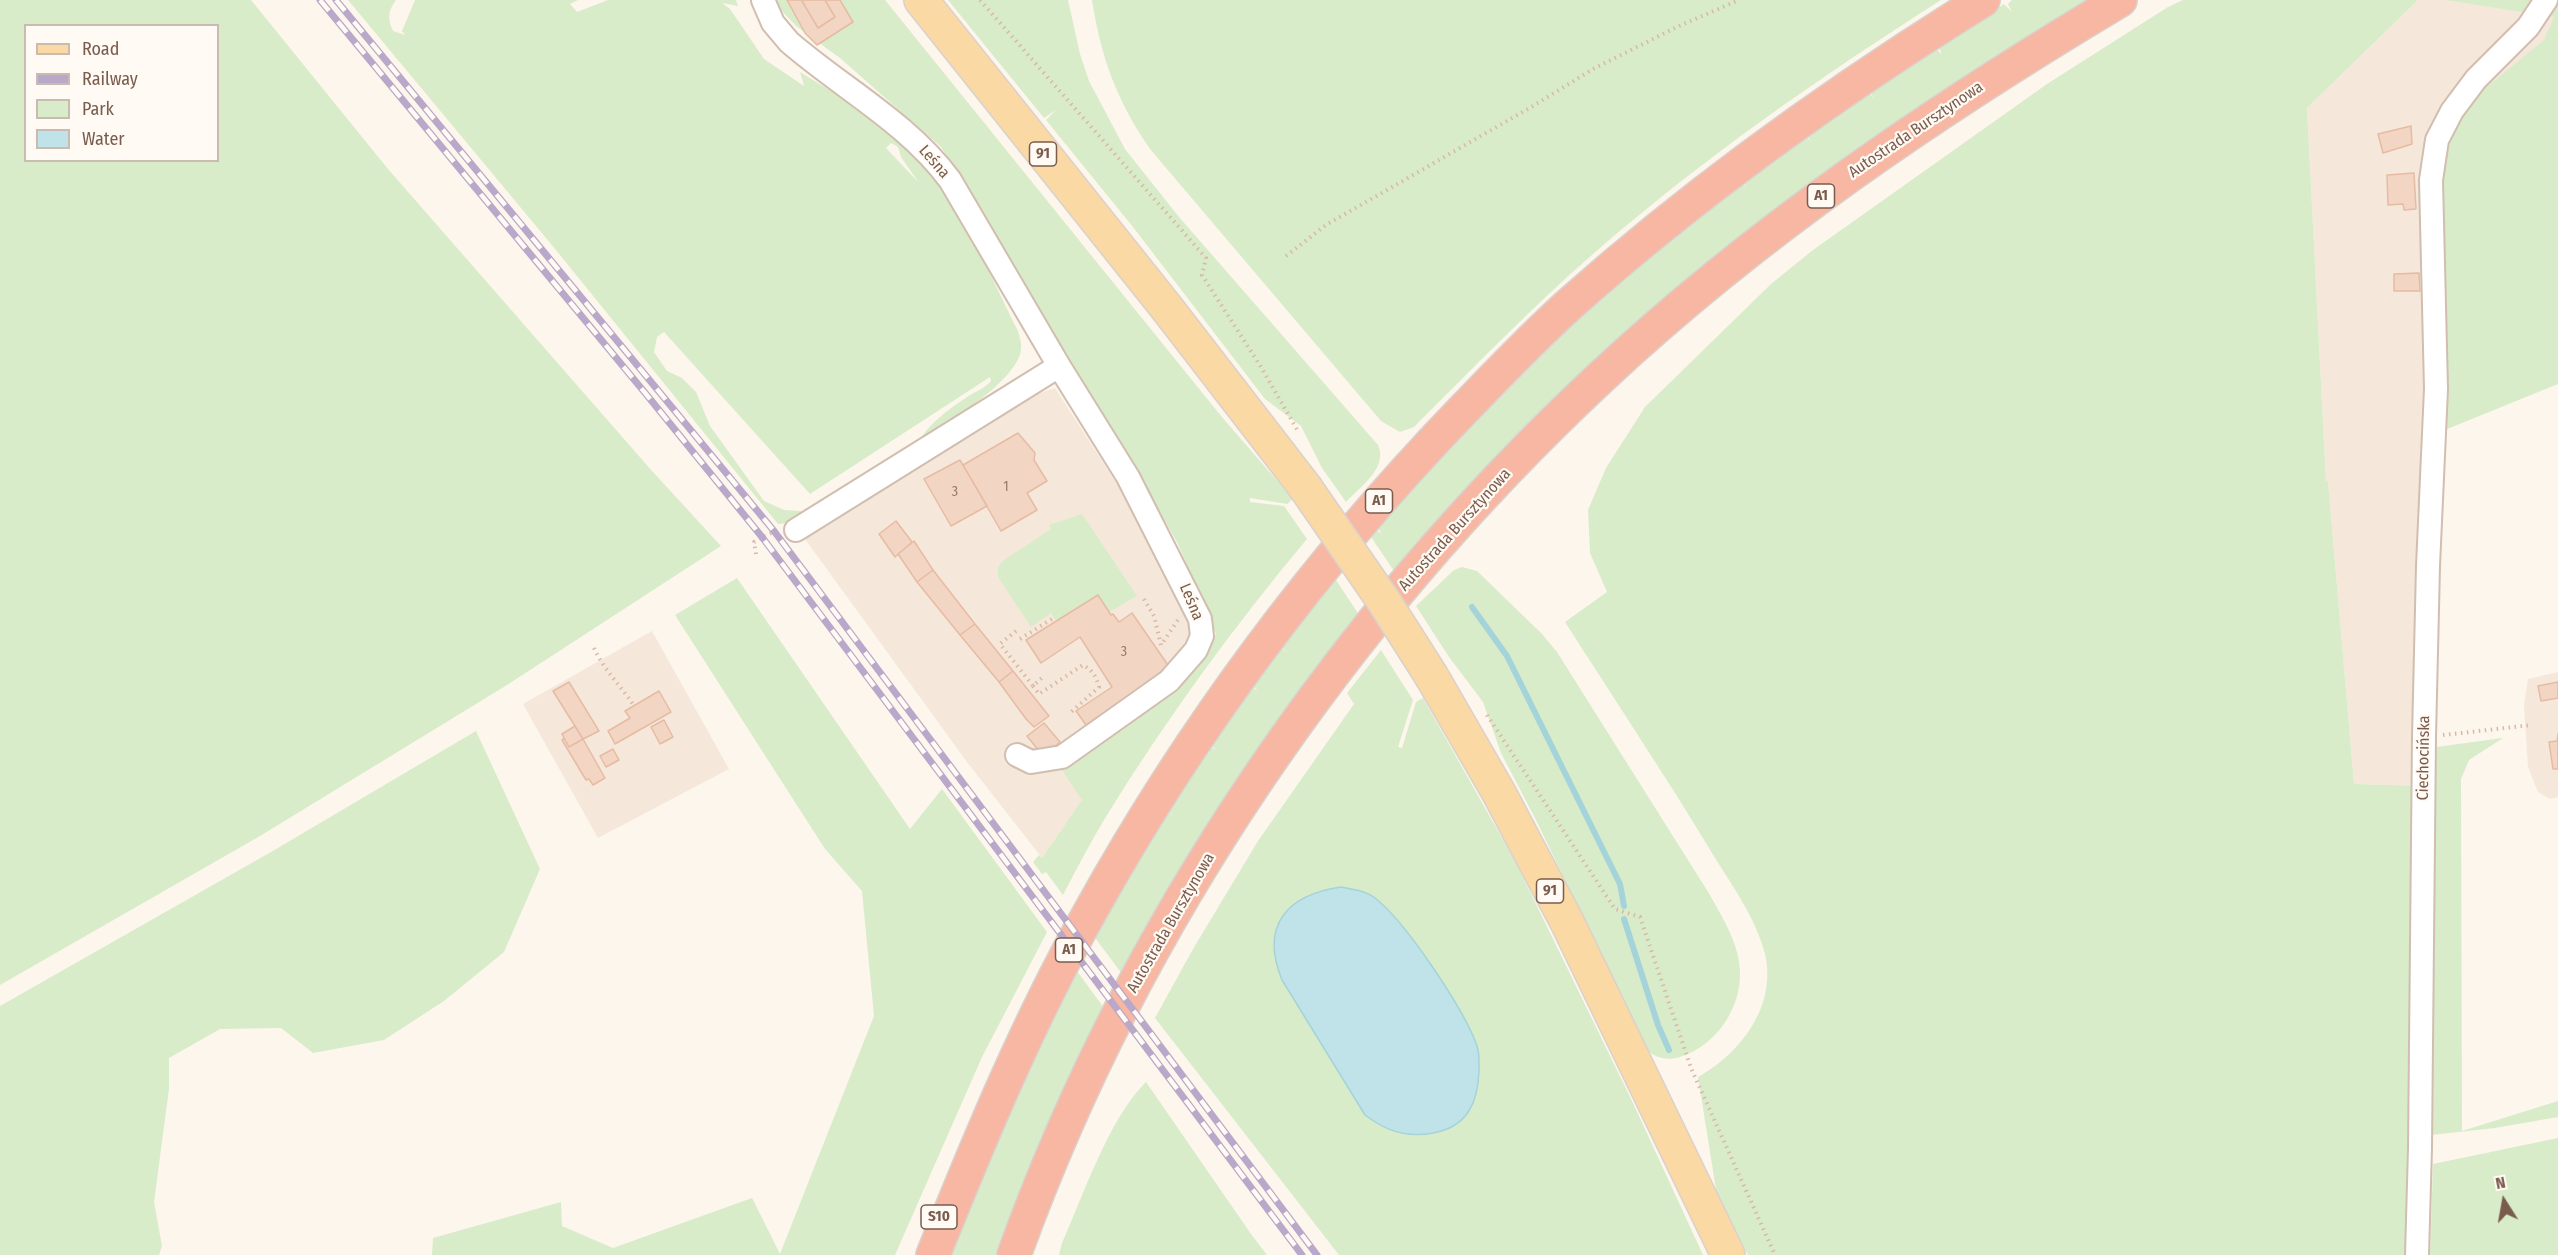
<!DOCTYPE html>
<meta charset="utf-8">
<style>
body{margin:0}
#map{position:relative;width:2558px;height:1255px;overflow:hidden;background:#fdf6ec;font-family:"Fira Sans Condensed",sans-serif}
canvas{display:block}
.legend{position:absolute;left:24px;top:24px;width:195px;height:138px;box-sizing:border-box;background:#fffaf3;border:2px solid #cabbb1;margin:0;padding:8px 10px;list-style:none;font-size:18px;color:#7a5c4d}
.legend li{display:flex;align-items:center;gap:12px;height:30px}
.legend b{width:30px;border:2px solid #cabbb1}
.north{position:absolute;left:2474px;top:1171px;width:60px;height:60px;-webkit-text-stroke:4px #fffaf3;paint-order:stroke;rotate:349deg;font-size:16px;font-weight:700;line-height:24px;text-align:center;color:#7a5c4d}
.north::after{content:'';display:block;margin:auto;width:21px;height:27px;background:#7a5c4d;clip-path:polygon(50% 0,100% 100%,50% 72%,0 100%)}
</style>
<div id="map">
<canvas width="2558" height="1255"></canvas>
<ul class="legend">
<li><b style="height:8px;background:#fbd9a5"></b>Road</li>
<li><b style="height:8px;background:#b9a8c9"></b>Railway</li>
<li><b style="height:16px;background:#d8ecc9"></b>Park</li>
<li><b style="height:16px;background:#bfe3e8"></b>Water</li>
</ul>
<div class="north">N</div>
</div>
<script>
const ctx = document.querySelector('canvas').getContext('2d');
ctx.lineJoin = 'round';
function paint(path, color) { ctx.fillStyle = color; ctx.fill(path, 'evenodd'); }
function trace(path, color, width, dash) { ctx.strokeStyle = color; ctx.lineWidth = width; ctx.lineCap = dash ? 'butt' : 'round'; ctx.setLineDash(dash || []); ctx.stroke(path); }
function label(font, color, halo, rows, align = 'center') {
  ctx.font = font + ' "Fira Sans Condensed",sans-serif'; ctx.lineWidth = 4.5; ctx.setLineDash([]); ctx.textBaseline = 'middle'; ctx.strokeStyle = halo; ctx.fillStyle = color; for (const [text, x, y, turn = 0] of rows) {
    ctx.save(); ctx.translate(x, y); ctx.rotate((+turn || 0) * Math.PI / 180); ctx.textAlign = isNaN(turn) ? turn : align; if (halo) ctx.strokeText(text, 0, 0); ctx.fillText(text, 0, 0); ctx.restore();
  }
}
paint(new Path2D(`
 M2418,0H2444L2558,17V19L2544,40L2503,79L2440,179L2428,786L2354,784L2328,482H2326L2307,108Z
 M1055,388L1161,552L1197,636L1042,858L967,762L805,539L1034,395Z
 M652,631L729,769L598,838L523,704Z
 M2558,672V797L2550,799L2538,792L2528,767L2524,705L2528,679Z`), '#f5e8da');
paint(new Path2D(`
 M0,0H251L388,169L652,471L721,546L507,685L260,836L0,985ZM26,26H218V160H26Z
 M348,0H396C388,11 387,18 393,31L405,35L402,31L415,0H578L570,4L577,12L608,0H736L738,6L722,3L730,9L764,59L804,86L800,72C841,97 884,122 917,157C962,204 989,274 1018,331C1019,336 1022,343 1021,349C1019,380 943,426 918,443C928,424 949,409 967,397C976,391 984,389 991,381L990,377L810,494L664,332L657,337L654,352L667,371L682,378L696,392L710,426L764,501L784,510L801,511L806,518L791,523L778,524L551,244ZM891,143L898,147L901,157L919,183L886,148Z
 M777,0H885L1221,416L1293,499L1287,504L1250,498V502L1284,506L1307,539C1234,626 1167,718 1107,815C1091,841 1077,868 1063,895L1046,872L1042,874L1033,862L1039,855L1042,858L1082,800L1052,755L1187,674L1216,634L1178,544L1128,456L941,147L840,58L796,26L779,8Z
 M948,0H1068L1080,54L1089,81L1125,149L1179,217L1378,445C1388,468 1361,486 1346,502L1322,468L1301,426L1265,399L1133,227L1046,120L1056,110L1044,118Z
 M1092,0H1941C1820,77 1702,159 1593,254C1531,308 1473,368 1414,427L1400,432L1381,421L1150,149C1117,101 1101,58 1092,0Z
 M2012,0H2093L1923,107L1396,574L1369,534L1375,529L1382,534L1376,526L1528,364L1706,208L1742,182L1747,189L1743,182L1806,136L1811,142L1807,135L1869,92L1874,99L1870,91L1936,48L1942,55L1938,45L2004,4L2012,12L2008,4Z
 M2183,0H2418L2307,108L2326,481H2328L2354,784L2428,786L2412,1255H1748L1718,1202L1698,1077C1741,1053 1777,1006 1765,954C1756,918 1731,884 1712,853C1665,775 1614,699 1565,622L1607,592L1590,553L1588,510L1606,468L1645,407L1771,284L1813,250L2047,84L2168,7Z
 M2444,0H2558V384L2430,436L2439,165L2456,112L2544,40L2554,17Z
 M1082,514L1137,596L1109,612L1098,595L1057,622L1051,613L1031,627L998,577V567L1004,560L1051,529L1049,525Z
 M1462,567L1477,571L1542,634L1557,652L1710,895C1723,919 1739,943 1740,972C1741,1010 1715,1046 1680,1057C1667,1061 1655,1058 1646,1049L1537,822L1501,753L1483,702L1449,657L1416,606L1454,570Z
 M1334,577L1361,618L1125,978L1093,935L1167,812L1175,817L1167,811L1210,746L1217,751L1211,745L1251,687L1259,691L1252,686L1281,648L1288,653L1281,647Z
 M737,578L910,829L942,789L1047,932L982,1057L895,1255H432L433,1238L561,1202L562,1226L613,1248L752,1198L780,1254L874,1016L862,891L825,849L675,615Z
 M1381,650L1413,700L1398,747L1402,748L1416,702L1423,698L1515,861L1633,1103L1703,1255H1339L1155,1018L1193,949L1258,841L1354,704L1347,693Z
 M476,731L540,869L504,952L444,1001L384,1040L313,1053L281,1028L220,1029L169,1058V1089L154,1202L162,1246L159,1255H0V1006L271,852Z
 M2503,738L2469,760L2461,779L2462,1131L2558,1101V1117L2495,1128L2431,1135L2436,747Z
 M1074,967L1107,1012L1000,1255H949L995,1135Z
 M1146,1082L1251,1234L1267,1255H1059L1062,1243C1084,1194 1108,1120 1146,1082Z
 M2558,1138V1255H2430L2433,1164Z`), '#d8ecc9');
const water = new Path2D(`
 M1341,887C1353,889 1366,891 1375,898C1406,922 1462,1007 1476,1043C1480,1052 1479,1062 1479,1071C1478,1103 1467,1127 1433,1133C1406,1138 1386,1131 1365,1115L1282,980C1260,926 1286,895 1341,887Z`);
paint(water, '#bfe3e8');
trace(water, '#a5d3da', 1.5);
trace(new Path2D(`
 M1472,607L1507,656L1620,884L1624,906
 M1624,919L1658,1025L1669,1050`), '#a5d3da', 6);
const building = new Path2D(`
 M787,0H803L802,1L818,28L835,17L825,0H840L853,22L817,45L805,33Z
 M803,0H825L835,17L818,28L802,1Z
 M2411,126L2412,144L2383,153L2378,134Z
 M2414,173L2416,209L2404,210L2403,204L2388,205L2387,175Z
 M2419,273L2420,291H2394V274Z
 M1018,433L1035,453L1034,460L1047,481L1027,493L1037,510L1001,531L963,465Z
 M960,460L987,506L951,526L924,479Z
 M896,521L912,542L895,557L879,534Z
 M914,541L933,570L917,582L898,554Z
 M933,570L975,624L960,635L917,582Z
 M1098,595L1111,615L1113,614L1119,622L1132,613L1170,668L1086,725L1076,711L1112,687L1080,637L1041,663L1026,640Z
 M975,624L1013,671L999,682L960,635Z
 M1013,671L1049,716L1034,727L1026,719L999,682Z
 M569,682L599,731L583,739L553,691Z
 M2558,682V698L2541,701L2538,686Z
 M659,691L671,712L615,744L608,731L630,718L625,711Z
 M664,720L673,737L660,744L651,727Z
 M1044,723L1060,742L1043,756L1027,736Z
 M575,726L583,739L569,747L562,734Z
 M2558,734V769H2553L2549,742L2557,741Z
 M564,738L569,747L583,739L605,778L593,785L589,779L586,780L562,740Z
 M613,749L619,760L606,767L600,756Z`);
paint(building, '#f3d5c3');
trace(building, '#e6bba3', 1.5);
const street = new Path2D(`
 M763,0L773,23L789,42C842,88 908,123 950,180L1059,366L1128,477L1200,619L1202,636L1196,650L1169,681L1062,757L1031,762L1017,755
 M796,530L1059,366
 M2417,1255L2420,1148L2424,737L2428,566L2436,389L2431,180L2437,140L2452,111L2476,79L2528,27L2546,0`);
const primary = new Path2D(`
 M921,0L1166,307L1305,487
 M1432,677L1499,793L1567,922L1728,1255`);
const highway = new Path2D(`
 M933,1255C980,1138 1028,1022 1090,912C1192,728 1318,560 1464,409C1499,373 1534,336 1571,303C1699,189 1838,90 1983,0
 M1014,1255C1133,924 1343,618 1600,378C1757,231 1936,110 2120,0`);
trace(street, '#d1beb0', 26);
trace(primary, '#dad1cd', 36);
trace(highway, '#dad1cd', 36);
trace(new Path2D(`
 M980,0L1206,258L1202,275L1261,367L1299,433
 M1286,256L1326,225L1533,106L1593,69L1679,26L1739,0
 M756,554L754,542L775,531
 M1144,599L1154,616L1161,645L1178,620
 M1016,631L1000,644L1033,686L1044,676
 M1020,639L1052,619
 M594,648C605,672 620,684 634,706
 M1033,686L1039,694L1083,665C1093,671 1096,676 1099,687L1070,713
 M1487,715L1615,909L1640,917L1691,1068L1775,1255
 M2443,735L2532,725`), '#d9b8a5', 4, [1.5, 4.5]);
trace(street, '#fff', 22);
trace(primary, '#fbd9a5', 33);
trace(highway, '#f7b7a3', 33);
const rail = new Path2D(`
 M320,0L646,394L762,537L1302,1255
 M336,0L774,531L1317,1255`);
trace(rail, '#b9a8c9', 7);
trace(rail, '#fffaf3', 4.5, [14]);
const primaryBridge = new Path2D(`
 M1305,487L1385,603L1432,677`);
trace(primaryBridge, '#dad1cd', 36, []);
trace(primaryBridge, '#fbd9a5', 33);
label('14px', '#987a6a', null, [
 ["1",1006,487],
 ["3",955,492],
 ["3",1124,652]
]);
for (const [x, y, w] of [
 [1043,154,27],
 [1821,196,27],
 [1379,501,27],
 [1550,891,27],
 [1069,950,27],
 [939,1217,36]
]) { const box = new Path2D(); box.roundRect(x - w / 2, y - 12, w, 24, 4.5); ctx.fillStyle = '#fffaf3'; ctx.fill(box); trace(box, '#7a5c4d', 1.5); }
label('bold 15px', '#7a5c4d', null, [
 ["91",1043,154],
 ["A1",1821,196],
 ["A1",1379,501],
 ["91",1550,891],
 ["A1",1069,950],
 ["S10",939,1217]
]);
label('16px', '#7a5c4d', '#fffaf3', [
 ["Autostrada Bursztynowa",1916,130,-34],
 ["Leśna",934,162,49],
 ["Autostrada Bursztynowa",1455,530,-48],
 ["Leśna",1191,602,67],
 ["Ciechocińska",2424,758,-89],
 ["Autostrada Bursztynowa",1171,923,-60]
]);
</script>
